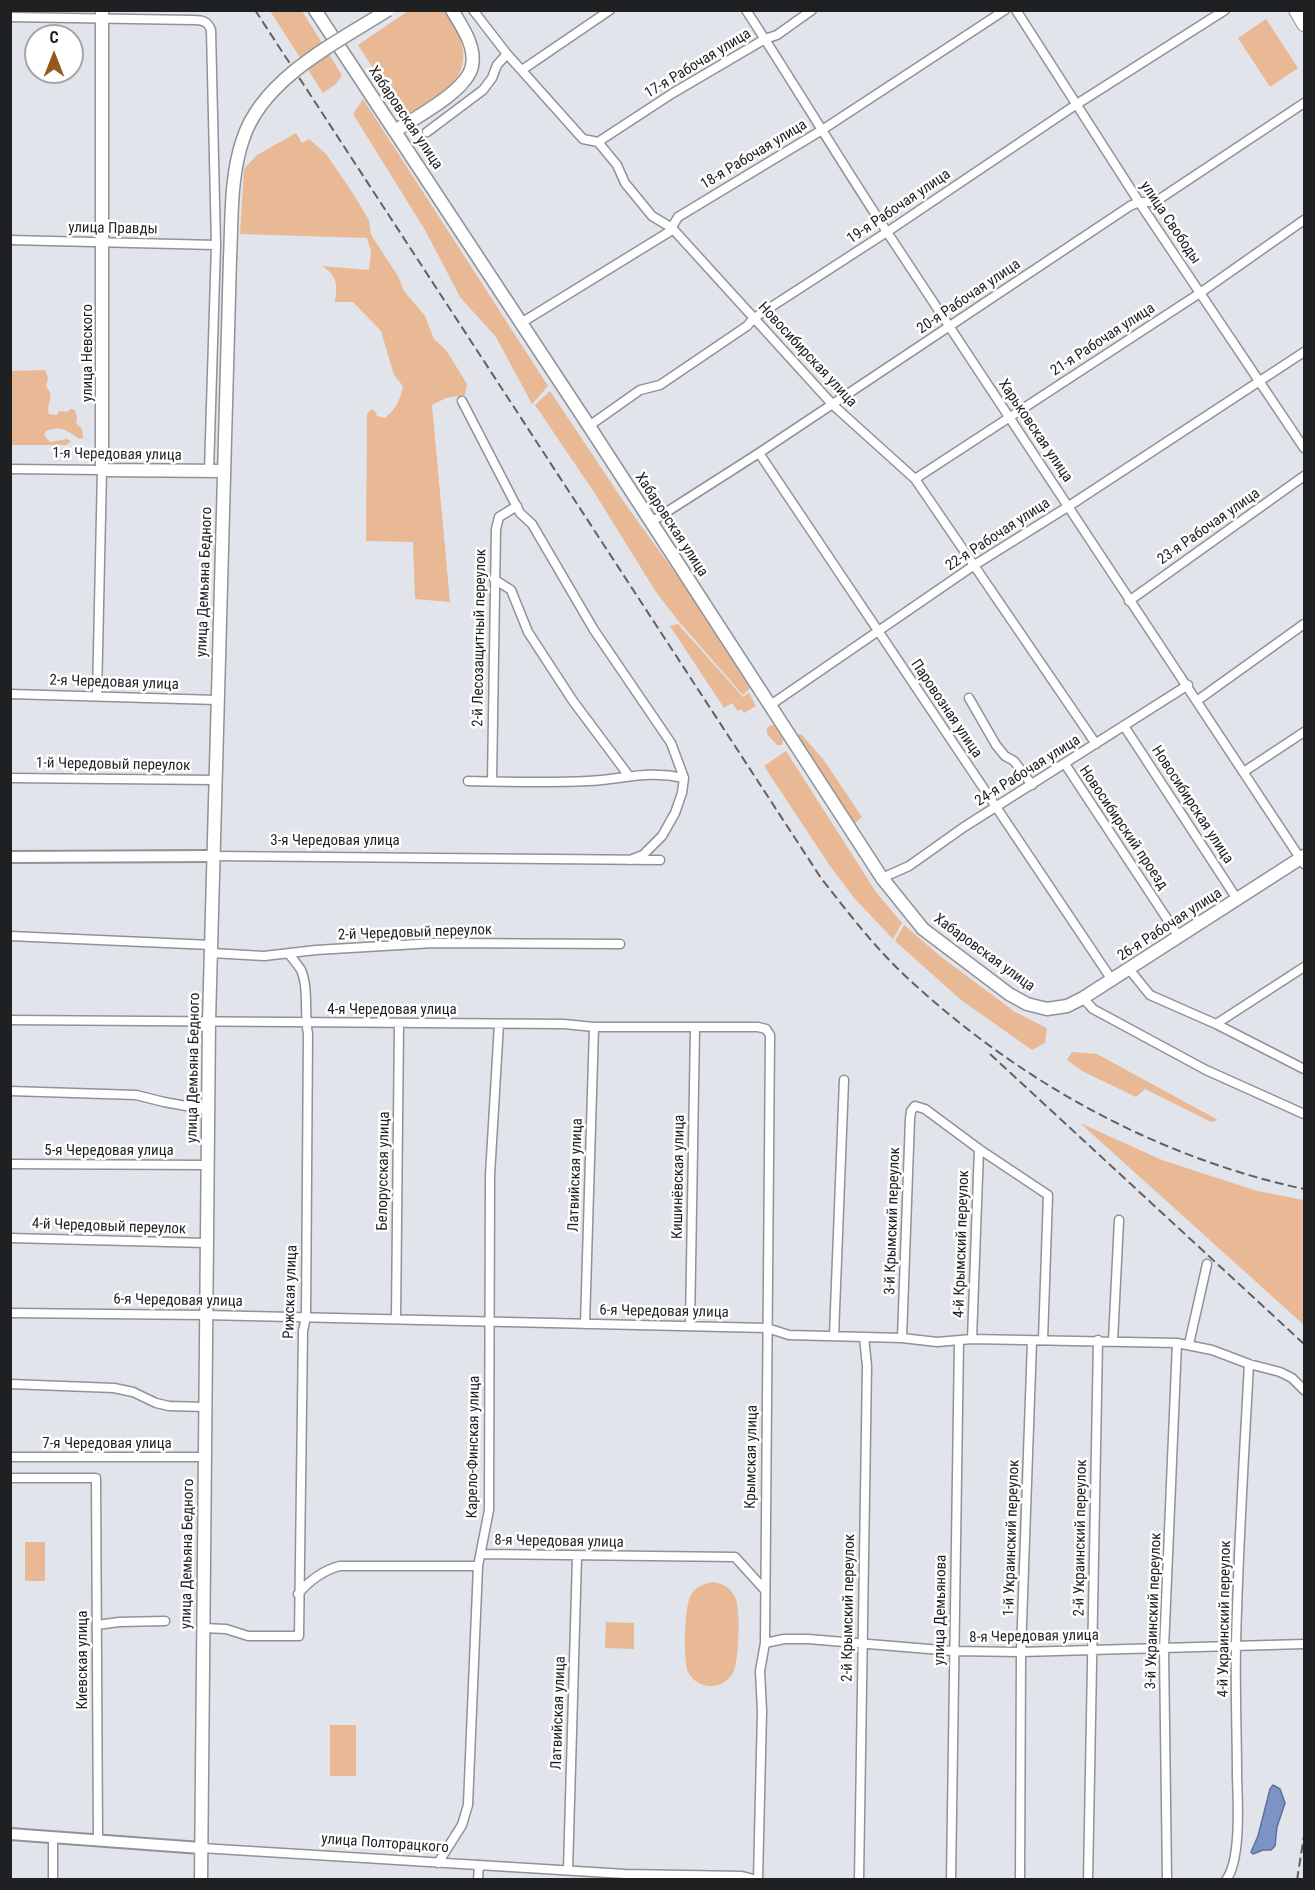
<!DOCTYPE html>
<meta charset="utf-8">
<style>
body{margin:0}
#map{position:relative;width:1315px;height:1890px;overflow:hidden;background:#e1e4ea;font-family:"Roboto Condensed",sans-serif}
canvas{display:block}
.frame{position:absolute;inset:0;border:12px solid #1f2022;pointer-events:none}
.north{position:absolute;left:24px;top:24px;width:60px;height:60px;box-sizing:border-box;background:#fff;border:2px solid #a5a6a7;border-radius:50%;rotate:0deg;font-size:16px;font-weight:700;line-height:24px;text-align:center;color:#1f2022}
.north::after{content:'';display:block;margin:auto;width:21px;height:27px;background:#975820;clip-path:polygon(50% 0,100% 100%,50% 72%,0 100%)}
</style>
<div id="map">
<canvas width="1315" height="1890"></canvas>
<div class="frame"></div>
<div class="north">С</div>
</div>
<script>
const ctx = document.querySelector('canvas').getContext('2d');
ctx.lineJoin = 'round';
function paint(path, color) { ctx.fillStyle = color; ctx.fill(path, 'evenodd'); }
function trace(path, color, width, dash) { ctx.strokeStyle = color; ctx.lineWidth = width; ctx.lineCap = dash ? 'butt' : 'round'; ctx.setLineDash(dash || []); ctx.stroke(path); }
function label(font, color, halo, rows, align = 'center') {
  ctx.font = font + ' "Roboto Condensed",sans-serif'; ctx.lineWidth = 5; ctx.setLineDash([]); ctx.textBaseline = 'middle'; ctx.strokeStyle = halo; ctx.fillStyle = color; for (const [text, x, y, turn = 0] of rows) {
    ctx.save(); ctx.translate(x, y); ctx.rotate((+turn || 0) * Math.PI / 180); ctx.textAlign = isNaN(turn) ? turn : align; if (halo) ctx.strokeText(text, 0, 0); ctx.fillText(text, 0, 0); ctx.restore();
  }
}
paint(new Path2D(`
 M270,11H302L342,75L336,84L323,93Z
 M408,11H444C449,18 455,26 458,34C478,79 437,98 404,116L358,45Z
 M1266,19L1298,68L1270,87L1238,38Z
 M363,99L548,386L532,404L496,337L460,297L425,230L353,114Z
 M296,133L302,143L309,139L326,154L352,192L369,220L371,235L398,276L404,291L425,316L434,339L446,350L467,384L465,395L446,398L432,405L450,602L415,599L413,542L366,541L367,414L371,409L375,411L377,416L385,418C396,409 400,400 403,386L394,375L381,331L353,302H335C338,285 337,275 322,266L369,270L371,251L367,238L240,234L244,169L257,155Z
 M45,370L48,378L46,386C56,399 46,400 49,414L57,415L59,411L68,412L70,409L75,410L77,418L76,423L82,429L83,438L79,439C67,430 61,425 46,431L44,435L50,442L67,439L71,441L66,445H11V371Z
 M550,391L626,505L686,588L750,688L743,695L680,623L656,592L594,492L535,405Z
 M678,624L743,697L749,693L756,706L744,713L741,709L738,711L732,703L724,708L670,626Z
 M771,725H774L783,740L782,745H777L767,734V728Z
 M801,734L823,759L862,817L852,826L793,737Z
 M786,751L876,892L902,923L893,939L855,899L830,866L764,766Z
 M904,925L940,956L1015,1012L1047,1028L1045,1043L1032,1050L961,1000L895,941Z
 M1072,1052L1097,1054L1218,1120L1211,1122L1145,1089L1136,1097L1082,1071L1067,1060Z
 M1080,1123L1162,1160L1257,1191L1304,1200V1325Z
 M25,1542H45V1581H25Z
 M713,1582C723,1584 730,1587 735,1597C741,1608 739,1663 733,1673C728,1681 719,1687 710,1686C701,1686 692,1680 688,1672C683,1661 684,1606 691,1595C696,1586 704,1584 713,1582Z
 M606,1622L634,1623V1649L605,1648Z
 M330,1725H356V1776H330Z`), '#e9b894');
const water = new Path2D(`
 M1273,1785L1280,1789L1285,1803L1277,1827L1275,1846L1271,1850H1263L1253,1854L1251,1852L1258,1836L1270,1789Z`);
paint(water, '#7c94c5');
trace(water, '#607194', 1.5);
const minor = new Path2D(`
 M473,10L507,54L583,139L598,142L617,165L625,183L652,216L672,228L833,405L915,479L1096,744
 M746,10C795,85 840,161 889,235C1027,445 1167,654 1304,864
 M1016,10L1139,202L1304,448
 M10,17L193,20C202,20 208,21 211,30L216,245L209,471
 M522,70L610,10
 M427,132L483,90L492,78L497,65L507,54
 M598,142L673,93L765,39L777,35L812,10
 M10,240L216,245
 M521,323L669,232L678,217L822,130L1005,10
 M462,401L520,513L532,524L594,630L671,743L684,778L682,793L675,813L662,836L643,855L630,860
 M589,426L640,390L660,385L747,326L754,318L887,232L1077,104L1225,10
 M759,453L1112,980
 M10,469L102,470L97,696
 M915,479L1200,293L1304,220
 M651,522L759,453L1130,206L1139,202H1155L1304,103
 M494,579L511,590L528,632L573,701L629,776
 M1129,601L1304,476
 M10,694L217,700
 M969,698L996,745L1005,756L1014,761L1032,785
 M1198,700L1304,624
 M769,706L973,566L1069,506L1304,352
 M1124,726L1237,899
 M1065,764L1179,937
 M1245,771L1304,732
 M10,778L215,780
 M468,781C508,782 548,783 588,781C625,779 647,770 684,778
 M492,781L496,529L499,517L517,506
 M213,856L660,860
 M882,878L909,866L964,827L1188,685
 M10,936L211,945
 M211,953L264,956L316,950L434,943L620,944
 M1129,969L1150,995L1216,1024L1304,1069
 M1083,998L1093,1009L1206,1070L1304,1114
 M10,1020L564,1024L594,1027H758L766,1029L770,1035L765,1643L760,1671L762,1711L758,1880
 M1216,1024L1304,967
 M10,1091L136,1095L164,1102L208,1110
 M10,1164L207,1165
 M10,1238L207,1243
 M10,1313L205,1315L767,1328L789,1335L902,1338L937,1342L972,1339L1177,1343L1212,1350L1249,1364L1280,1372L1292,1378L1304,1390
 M396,1319L399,1023
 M585,1324L594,1027
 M690,1326L695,1028
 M834,1336L844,1080
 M902,1338L910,1119L911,1111L915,1106L925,1109L979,1149L1048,1195L1043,1340
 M972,1339L979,1149
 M1113,1341L1119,1220
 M1189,1344L1207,1264
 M10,1384L114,1388L133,1392L156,1403L169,1406L205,1407
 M10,1457H204
 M10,1478H96L98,1841
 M482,1554L735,1557L764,1589
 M298,1594C309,1581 324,1570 340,1566H478
 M97,1625L119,1622L165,1621
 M203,1628L226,1629L248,1636H299L303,1331L306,1317L308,1034C304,1014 309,988 301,970C298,965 293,959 289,954
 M765,1643L784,1639H808L953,1651L1021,1652L1304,1644
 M201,1848L625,1874L742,1876L757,1880
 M438,1863L462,1825L468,1805L478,1566L489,1510L490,1175L499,1024
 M568,1870L577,1557
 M53,1880V1837
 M478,1880L479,1865
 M859,1880L867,1366L864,1337
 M951,1880L959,1341
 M1020,1880L1021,1652L1032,1341
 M1088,1880L1098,1340
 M1167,1880L1164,1649L1177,1343
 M1226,1880C1241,1861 1238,1802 1237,1777C1237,1733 1235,1689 1236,1645C1238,1551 1244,1458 1249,1364`);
const tertiary = new Path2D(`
 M10,857L213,856
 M10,1834L201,1848`);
const secondary = new Path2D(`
 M102,10V470L224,471
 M315,10L589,426L882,878L923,929L1009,994L1027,1004L1047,1009L1067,1006L1083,998L1304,856
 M395,131C416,117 467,91 472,66C476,46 462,27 452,10
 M201,1880L209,1021L230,258`);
const primary = new Path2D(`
 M1296,10L1304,24`);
trace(minor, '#8f9297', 11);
trace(tertiary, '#8f9297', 14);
trace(secondary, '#8f9297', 15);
trace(primary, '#8f9297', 16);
trace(minor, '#fff', 8);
trace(tertiary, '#fff', 10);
trace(secondary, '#fff', 12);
trace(primary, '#fff', 14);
trace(new Path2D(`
 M255,10L821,878C850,915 879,953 914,984C1024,1084 1159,1158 1304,1189
 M990,1054L1304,1344
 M1297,1880L1304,1836`), '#5f6164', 2, [9, 4.5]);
const secondaryBridge = new Path2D(`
 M230,258C232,218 230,177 243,139C263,78 337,42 388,10`);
trace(secondaryBridge, '#8f9297', 15, []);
trace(secondaryBridge, '#fff', 12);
label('15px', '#1f2022', '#fff', [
 ["17-я Рабочая улица",698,64,-31],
 ["Хабаровская улица",405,118,56],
 ["18-я Рабочая улица",754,155,-31],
 ["19-я Рабочая улица",899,207,-34],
 ["улица Свободы",1170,223,56],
 ["улица Правды",113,229,1],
 ["20-я Рабочая улица",969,297,-34],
 ["21-я Рабочая улица",1103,340,-33],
 ["улица Невского",88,353,-90],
 ["Новосибирская улица",807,355,47],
 ["Харьковская улица",1035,431,56],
 ["1-я Чередовая улица",117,455,1],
 ["Хабаровская улица",671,525,57],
 ["23-я Рабочая улица",1209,527,-35],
 ["22-я Рабочая улица",998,535,-33],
 ["улица Демьяна Бедного",205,582,-88],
 ["2-й Лесозащитный переулок",480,638,-89],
 ["2-я Чередовая улица",114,683,2],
 ["Паровозная улица",946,709,56],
 ["1-й Чередовый переулок",113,765,1],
 ["24-я Рабочая улица",1028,771,-32],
 ["Новосибирская улица",1192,805,57],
 ["Новосибирский проезд",1123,828,56],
 ["3-я Чередовая улица",335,841],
 ["26-я Рабочая улица",1170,925,-33],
 ["2-й Чередовый переулок",415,933,-2],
 ["Хабаровская улица",984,953,36],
 ["4-я Чередовая улица",392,1010],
 ["улица Демьяна Бедного",194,1068,-89],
 ["5-я Чередовая улица",109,1151],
 ["Белорусская улица",384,1171,-89],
 ["Латвийская улица",576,1175,-88],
 ["Кишинёвская улица",679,1177,-89],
 ["3-й Крымский переулок",893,1221,-88],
 ["4-й Чередовый переулок",109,1227,2],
 ["4-й Крымский переулок",962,1244,-88],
 ["Рижская улица",291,1292,-88],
 ["6-я Чередовая улица",178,1301,1],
 ["6-я Чередовая улица",664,1312,1],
 ["7-я Чередовая улица",107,1444],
 ["Карело-Финская улица",474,1447,-89],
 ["Крымская улица",752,1457,-89],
 ["1-й Украинский переулок",1012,1538,-88],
 ["2-й Украинский переулок",1081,1538,-89],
 ["8-я Чередовая улица",559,1542,1],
 ["улица Демьяна Бедного",188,1554,-89],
 ["2-й Крымский переулок",849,1608,-89],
 ["улица Демьянова",941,1610,-89],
 ["3-й Украинский переулок",1154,1611,-88],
 ["4-й Украинский переулок",1225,1619,-89],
 ["8-я Чередовая улица",1034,1637,-1],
 ["Киевская улица",83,1660,-90],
 ["Латвийская улица",559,1713,-88],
 ["улица Полторацкого",385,1844,4]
]);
</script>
